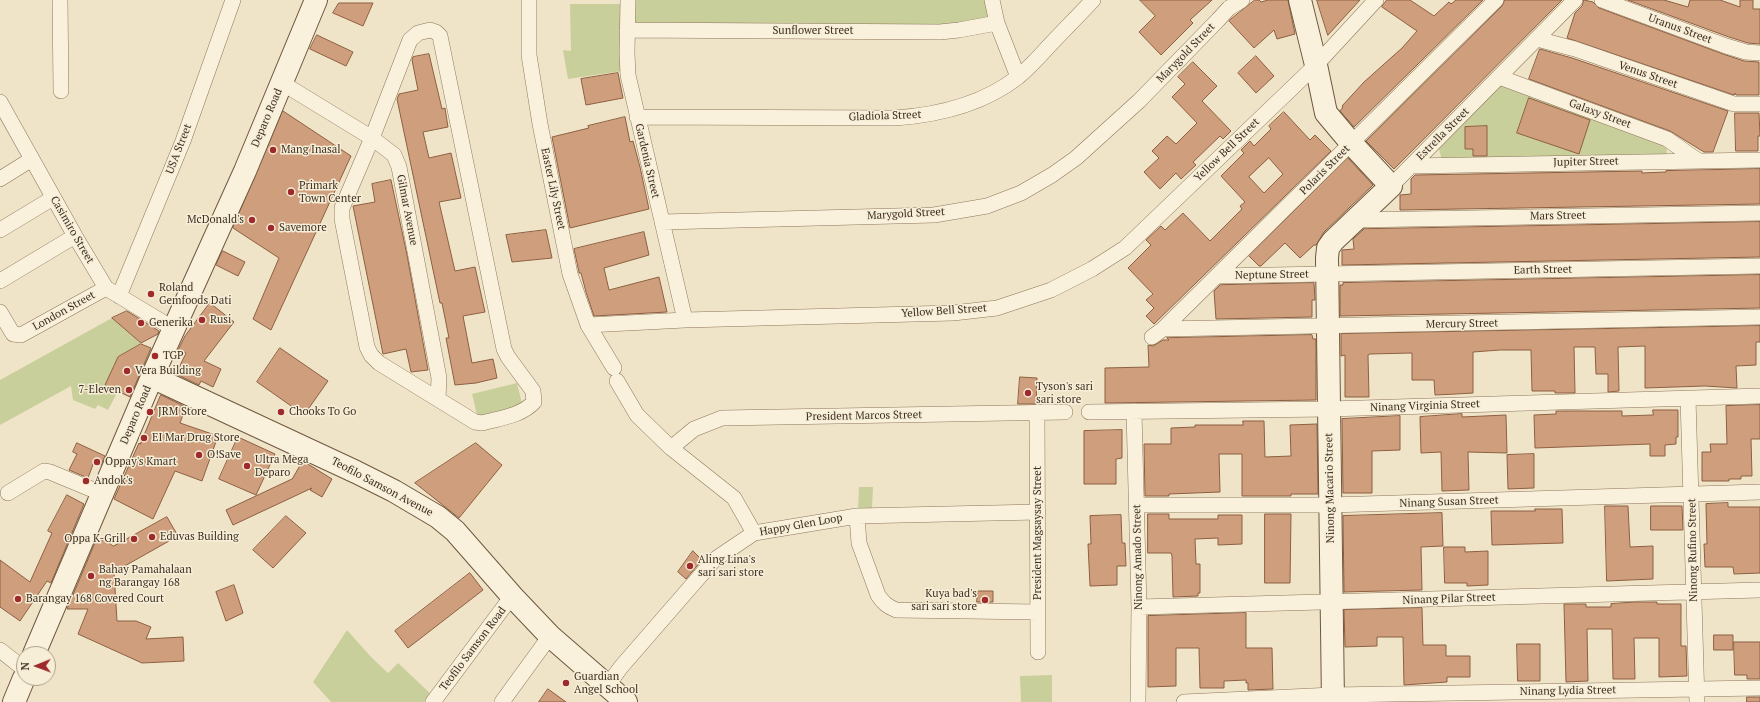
<!DOCTYPE html>
<style>
body{margin:0}
#map{position:relative;width:1760px;height:702px;overflow:hidden;background:#f0e4c8;font-family:"PT Serif",serif}
canvas{display:block}
.north{position:absolute;left:16px;top:646px;width:40px;height:40px;box-sizing:border-box;background:#f7eed8;border:1px solid #ada18e;border-radius:50%;rotate:269deg;font-size:11px;font-weight:700;line-height:16px;text-align:center;color:#3d2e20}
.north::after{content:'';display:block;margin:auto;width:14px;height:18px;background:#9e2a2b;clip-path:polygon(50% 0,100% 100%,50% 72%,0 100%)}
</style>
<div id="map">
<canvas width="1760" height="702"></canvas>
<div class="north">N</div>
</div>
<script>
const ctx = document.querySelector('canvas').getContext('2d');
ctx.lineJoin = 'round';
function paint(path, color) { ctx.fillStyle = color; ctx.fill(path, 'evenodd'); }
function trace(path, color, width, dash) { ctx.strokeStyle = color; ctx.lineWidth = width; ctx.lineCap = dash ? 'butt' : 'round'; ctx.setLineDash(dash || []); ctx.stroke(path); }
function label(font, color, halo, rows, align = 'center') {
  ctx.font = font + ' "PT Serif",serif'; ctx.lineWidth = 3; ctx.setLineDash([]); ctx.textBaseline = 'middle'; ctx.strokeStyle = halo; ctx.fillStyle = color; for (const [text, x, y, turn = 0] of rows) {
    ctx.save(); ctx.translate(x, y); ctx.rotate((+turn || 0) * Math.PI / 180); ctx.textAlign = isNaN(turn) ? turn : align; if (halo) ctx.strokeText(text, 0, 0); ctx.fillText(text, 0, 0); ctx.restore();
  }
}
paint(new Path2D(`
 M632,0H987L992,20L961,27H631Z
 M570,4H622V71L568,79L563,50L571,51Z
 M1499,80L1666,140L1667,155L1442,160L1438,146Z
 M112,318L141,343L118,357L105,385L118,391L108,410L98,405L95,409L73,400L71,386L0,425V380Z
 M517,383L523,408L478,419L472,394Z
 M859,487H873L872,509H858Z
 M347,630L371,657L388,673L398,663L433,696L429,702H331L313,682Z
 M1052,675V702H1021L1020,676Z`), '#c9cf9b');
const building = new Path2D(`
 M1140,0H1212L1190,20L1193,23L1161,55L1139,32L1155,16Z
 M1255,0H1259L1261,2L1268,0H1288L1295,34L1277,39L1274,30L1254,48L1229,21Z
 M1317,0H1360L1328,35Z
 M1387,0H1410L1434,16L1449,2L1451,4L1456,0H1483L1354,127L1340,111L1343,107L1342,106L1364,82L1402,48L1417,31L1382,7Z
 M1505,0H1562L1394,169L1366,141L1502,6Z
 M1584,0L1593,2L1599,8L1723,54L1744,61L1759,62V95H1736L1735,93L1734,95L1567,38L1575,13L1582,6Z
 M1628,0H1664L1688,7L1690,0H1720L1740,7V0H1753V9H1760V44L1748,43L1729,37Z
 M339,3H373L363,26L333,13Z
 M317,35L353,52L346,66L310,49Z
 M1540,49L1572,58L1728,111L1713,152H1704L1670,131L1529,79Z
 M429,54L442,109L445,108L448,127L423,132L429,158L451,153L461,198L439,202L455,271L475,267L485,312L463,316L472,363L493,359L497,378L476,383L455,385L446,338H449L442,303H440L397,99L399,94L418,90L412,60L413,57Z
 M1256,56L1274,76L1256,93L1238,73Z
 M1193,62L1217,86L1202,101L1231,131L1223,139L1220,136L1193,162L1196,165L1181,179L1176,173L1160,189L1144,172L1159,158L1152,151L1167,136L1176,144L1197,123L1172,97L1185,84L1178,77Z
 M618,73L623,98L586,105L581,79Z
 M1529,98L1590,120L1579,154L1517,133Z
 M283,111L351,156L271,330L253,319L279,258L233,228Z
 M1284,112L1310,140L1315,135L1331,151L1154,324L1146,316L1154,308L1146,300L1153,294L1128,268L1151,245L1146,240L1161,226L1165,230L1183,213L1210,241L1242,209L1240,206L1245,202L1221,176L1244,153L1241,150L1250,141L1254,146L1271,129L1269,126ZM1269,158L1283,174L1264,193L1249,177Z
 M1735,113H1759L1760,136H1758V151H1736Z
 M625,117L630,142L633,141L640,167L649,209L570,228L552,137L589,128L588,126Z
 M1487,126V156H1473V149H1465V127Z
 M1348,158L1373,185L1324,232L1316,245H1314L1300,258L1285,243L1261,266H1259L1249,256Z
 M1760,169V204L1400,210V195L1411,194V179L1415,175L1642,171V173L1666,172V171Z
 M391,180L407,255L428,370L411,372L406,349L383,354L353,206L375,202L372,184Z
 M1760,222V257L1342,265V250L1354,249L1353,239L1364,229Z
 M546,230L552,258L512,262L506,235Z
 M644,232L649,255L604,268L609,290L659,277L667,312L594,316L586,292L581,273H579V272L574,249Z
 M223,251L245,262L238,276L216,265Z
 M1760,275V308L1340,316V285H1343V283Z
 M1314,283L1315,300H1312V317L1216,319L1214,291L1220,285Z
 M210,303L234,322L204,361L221,369L213,387L201,381L199,385L176,374L186,353L178,350L185,336Z
 M127,311L159,331L158,334L141,343L112,318Z
 M1760,326V342H1756V365L1736,366L1737,388L1705,386L1645,388V346L1618,347L1619,391L1608,392V374H1596L1595,347H1574L1575,393H1555V391H1532L1531,350H1500L1473,352V393L1456,394L1435,395L1434,380H1412V353L1370,354L1368,355L1369,397H1345V355L1341,356V334Z
 M1312,335L1313,339H1316V400L1105,403V368L1149,367L1148,345L1153,346L1163,340H1169L1167,338Z
 M141,344L151,348L130,397L105,385L118,357Z
 M280,348L328,381L304,415L257,382Z
 M1020,377L1037,378L1036,404H1018Z
 M161,395L186,407L180,423L218,436L202,481L175,471L153,519L114,499L139,443L140,444Z
 M1760,405V439H1751L1752,476H1741V479H1729V481H1702V452H1711L1710,444H1727L1726,406Z
 M1653,410H1678V437H1676V444L1665,445V456H1650V444L1535,448L1534,415L1556,414V411H1622V416L1653,415Z
 M1462,414V417L1506,415L1507,453L1468,452L1469,490L1442,491L1441,452L1421,453L1420,417Z
 M1400,416V450L1372,451V493H1343L1342,419Z
 M1243,421H1264L1265,457L1291,456L1290,425L1317,424L1318,494H1291V496H1242V454H1219L1220,492L1169,494V496H1145L1144,444H1171V428L1195,427V425H1243Z
 M1122,430V458L1116,459V484H1084V431Z
 M238,437L275,454L256,495L219,479Z
 M77,443L105,456L101,465L94,462L88,478L69,470L77,454L73,452Z
 M476,443L502,465L459,518L415,483Z
 M1534,454V488L1508,489L1507,455Z
 M303,461L332,479L322,497L310,490L312,488L233,525L226,510L292,479Z
 M67,495L84,504L51,583L47,581L20,621L0,607V560L30,582L52,533L48,531Z
 M1728,503V507H1760V573L1734,574L1733,567H1705L1704,544H1707L1706,504Z
 M1605,506H1628L1630,547L1653,546V579L1607,581Z
 M1651,506H1682L1683,530H1651Z
 M1535,509H1562L1563,543L1492,545L1491,511H1535Z
 M1442,513L1443,546L1421,547L1422,590L1344,592L1343,516Z
 M1148,514H1169V519H1218V515H1242V544L1218,545V538L1195,539L1196,564H1200V593H1198V596L1173,597L1172,556L1171,553H1148Z
 M1265,514H1291L1290,583H1265Z
 M1121,515L1122,543H1125L1126,566H1117V585L1090,586L1088,544H1091L1090,516Z
 M286,516L306,533L273,568L253,550Z
 M167,517L178,536L114,572L117,621H136L151,627L146,639L183,637L184,661L142,663L78,634L88,609H67L97,538L102,541L104,539L113,546Z
 M1444,547H1465V552L1488,551V585L1467,586V583H1445Z
 M693,551L702,560L686,579L678,572Z
 M470,573L483,590L408,648L395,631Z
 M234,585L243,613L226,621L216,592Z
 M978,591H993V602H977Z
 M1635,602H1657V604H1681V646H1686L1687,676L1659,677V638H1634L1635,679H1613L1612,629H1587L1588,681L1566,682L1564,604H1586V607H1611V604Z
 M1422,608L1423,645H1446V656H1470V677H1447V682L1404,685L1403,637H1377V646L1345,647L1344,610Z
 M1246,613V648H1272L1273,689L1248,690V683H1246V680L1224,681V688H1200L1199,648H1176V686L1148,687V616Z
 M1714,635H1733V650H1714Z
 M1734,642H1760V679H1747V675H1735Z
 M1517,644H1540V681H1518Z
 M548,689L566,702H539Z
 M1747,697H1760V702H1747Z`);
paint(building, '#cf9f7d');
trace(building, '#8d5f41', 1);
const street = new Path2D(`
 M60,0L61,91
 M529,0V55L540,124L570,274L588,325L614,368
 M628,0L627,53L628,75L685,320
 M992,0L997,23L1018,77
 M1602,0L1726,46L1746,52L1760,53
 M430,30L436,32L440,36L504,349L508,357L533,391L534,402C521,416 500,418 482,423L475,422L379,363L371,355L367,347L342,219V208L372,138L410,40L418,33Z
 M627,30L940,32L959,30L997,23
 M1537,39L1575,49L1734,104H1760
 M1499,77L1667,139L1697,160
 M282,83L372,138L394,155L399,167L439,378L438,398
 M0,102L75,236L106,288L174,329
 M637,117L895,118C939,115 982,105 1018,77C1029,68 1039,57 1048,47C1063,31 1078,16 1093,0
 M1411,166L1760,160
 M0,179L32,159
 M1391,186L1575,0
 M1356,220L1760,213
 M662,222L934,215L987,206L1021,193L1052,175L1076,158L1139,101L1218,20L1229,8L1242,0
 M0,230L53,198
 M1218,276L1760,266
 M0,281L75,236
 M119,296L183,141L233,0
 M0,312L13,334L21,335L106,288
 M588,325L685,320L953,313L997,308L1051,290L1092,269L1125,248L1316,65L1376,0
 M1163,329L1760,317
 M1152,337L1163,329L1496,0
 M617,381L637,415L671,448L734,498L754,533
 M1688,398L1697,702
 M1134,411L1139,607L1138,702
 M1089,412L1329,409L1760,396
 M1037,413L1038,652
 M671,448L694,429L722,418L1065,412
 M8,493L44,471L50,472L103,494
 M1137,505H1330L1760,492
 M857,516L859,543L878,595C883,603 887,606 896,610L1038,612
 M1139,607L1760,590
 M0,650L24,669
 M607,686L621,667L714,560L754,533L857,516L1038,512
 M433,702L512,596
 M502,702L550,636
 M1184,702L1333,695L1760,688`);
const secondary = new Path2D(`
 M1300,0L1316,65L1326,113L1352,144L1391,186L1333,241L1328,248L1327,258L1333,702
 M152,377L356,472L394,491L438,517L455,531L512,596L550,636L626,702
 M34,654L152,377L245,171L316,0
 M14,702L24,678`);
trace(street, '#8d765c', 16);
trace(secondary, '#6f573f', 24);
trace(street, '#faf1dc', 15);
trace(secondary, '#faf1dc', 22);
for (const [x, y, r, color] of [
 [273,150,4,"#9e2a2b"],
 [291,192,4,"#9e2a2b"],
 [252,220,4,"#9e2a2b"],
 [271,228,4,"#9e2a2b"],
 [151,294,4,"#9e2a2b"],
 [202,320,4,"#9e2a2b"],
 [141,323,4,"#9e2a2b"],
 [155,356,4,"#9e2a2b"],
 [127,371,4,"#9e2a2b"],
 [129,390,4,"#9e2a2b"],
 [1028,393,4,"#9e2a2b"],
 [150,412,4,"#9e2a2b"],
 [281,412,4,"#9e2a2b"],
 [144,438,4,"#9e2a2b"],
 [199,455,4,"#9e2a2b"],
 [97,462,4,"#9e2a2b"],
 [247,466,4,"#9e2a2b"],
 [86,481,4,"#9e2a2b"],
 [152,537,4,"#9e2a2b"],
 [134,539,4,"#9e2a2b"],
 [690,566,4,"#9e2a2b"],
 [91,576,4,"#9e2a2b"],
 [18,599,4,"#9e2a2b"],
 [985,600,4,"#9e2a2b"],
 [566,683,4,"#9e2a2b"]
]) { const dot = new Path2D(); dot.arc(x, y, r, 0, 2 * Math.PI); ctx.fillStyle = color; ctx.fill(dot); trace(dot, '#f7eed8', 1.5); }
label('11px', '#3d2e20', '#f7eed8', [
 ["Uranus Street",1680,29,20],
 ["Sunflower Street",813,31],
 ["Marygold Street",1186,53,-46],
 ["Venus Street",1648,75,19],
 ["Galaxy Street",1600,114,20],
 ["Gladiola Street",885,116,-2],
 ["Deparo Road",267,118,-67],
 ["Estrella Street",1443,134,-45],
 ["USA Street",179,149,-69],
 ["Yellow Bell Street",1227,150,-44],
 ["Gardenia Street",647,161,77],
 ["Jupiter Street",1586,162,-1],
 ["Polaris Street",1325,170,-45],
 ["Easter Lily Street",553,189,78],
 ["Gilmar Avenue",407,210,79],
 ["Marygold Street",906,214,-3],
 ["Mars Street",1558,216,-1],
 ["Casimiro Street",72,230,60],
 ["Earth Street",1543,270,-1],
 ["Neptune Street",1272,275,-1],
 ["London Street",64,311,-29],
 ["Yellow Bell Street",944,311,-4],
 ["Mercury Street",1462,324,-1],
 ["Ninang Virginia Street",1425,406,-2],
 ["Deparo Road",136,415,-67],
 ["President Marcos Street",864,416,-1],
 ["Teofilo Samson Avenue",382,487,28],
 ["Ninong Macario Street",1330,488,-91],
 ["Ninang Susan Street",1449,502,-2],
 ["Happy Glen Loop",801,525,-10],
 ["President Magsaysay Street",1038,533,-90],
 ["Ninong Rufino Street",1693,550,-91],
 ["Ninong Amado Street",1138,557,-91],
 ["Ninang Pilar Street",1449,599,-2],
 ["Teofilo Samson Road",473,649,-53],
 ["Ninang Lydia Street",1568,691,-1]
]);
label('11px', '#3d2e20', '#f7eed8', [
 ["Mang Inasal",281,150],
 ["Primark",299,186],
 ["Town Center",299,199],
 ["McDonald's",244,220,"right"],
 ["Savemore",279,228],
 ["Roland",159,288],
 ["Gemfoods Dati",159,301],
 ["Rusi",210,320],
 ["Generika",149,323],
 ["TGP",163,356],
 ["Vera Building",135,371],
 ["Tyson's sari",1036,387],
 ["sari store",1036,400],
 ["7-Eleven",121,390,"right"],
 ["JRM Store",158,412],
 ["Chooks To Go",289,412],
 ["EI Mar Drug Store",152,438],
 ["O!Save",207,455],
 ["Ultra Mega",255,460],
 ["Deparo",255,473],
 ["Oppay's Kmart",105,462],
 ["Andok's",94,481],
 ["Eduvas Building",160,537],
 ["Oppa K-Grill",126,539,"right"],
 ["Aling Lina's",698,560],
 ["sari sari store",698,573],
 ["Bahay Pamahalaan",99,570],
 ["ng Barangay 168",99,583],
 ["Kuya bad's",977,594,"right"],
 ["sari sari store",977,607,"right"],
 ["Barangay 168 Covered Court",26,599],
 ["Guardian",574,677],
 ["Angel School",574,690]
], 'left');
</script>
